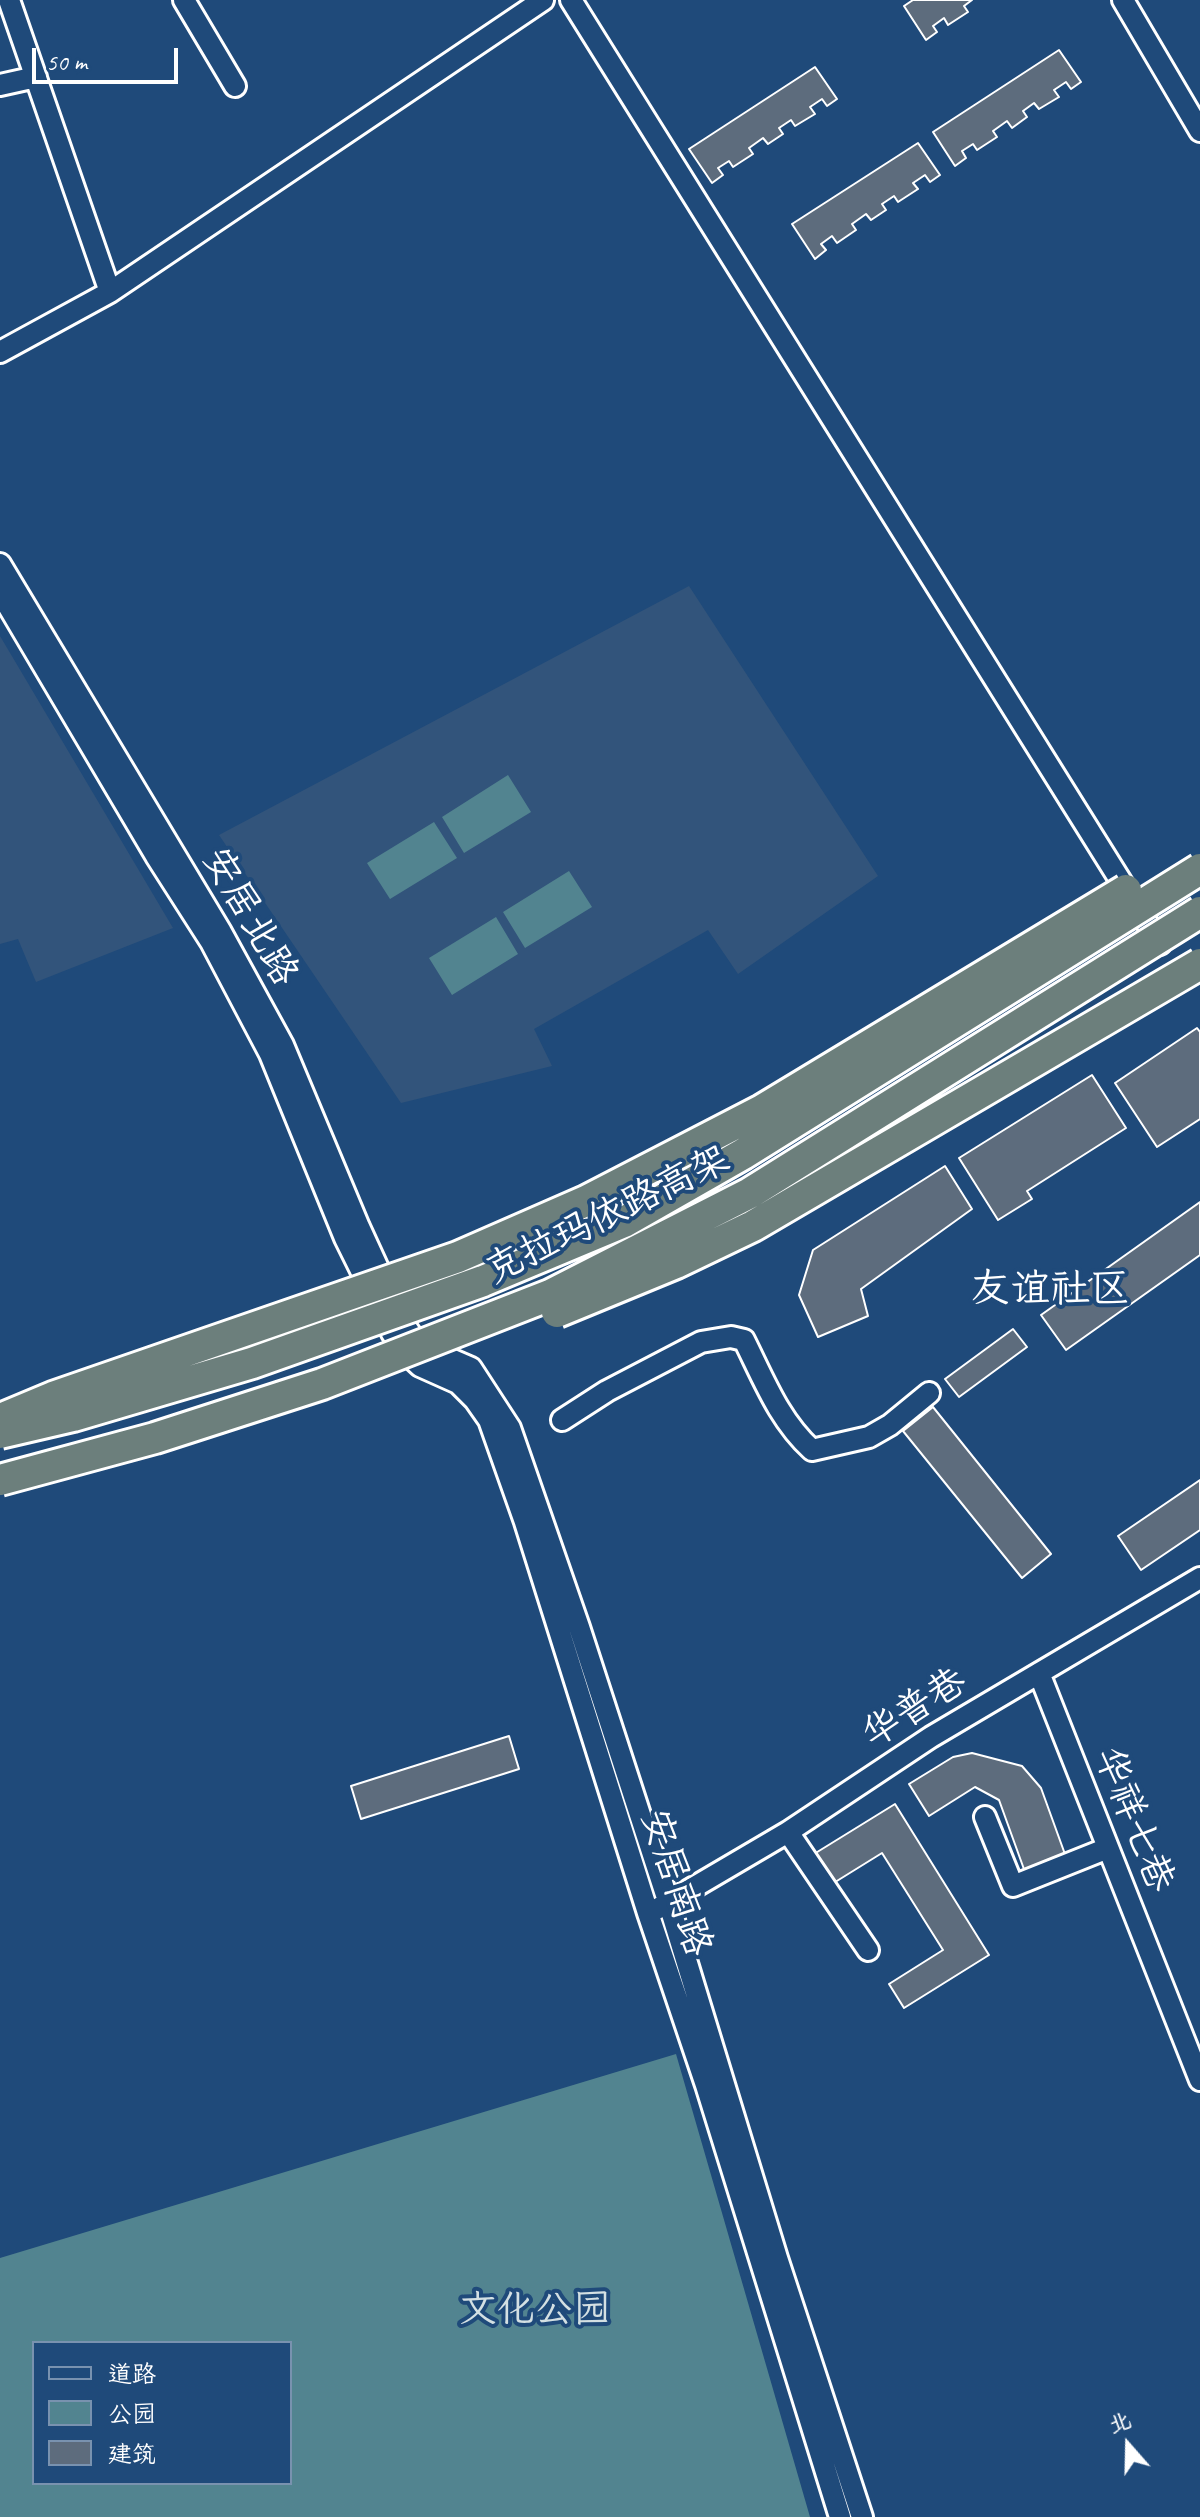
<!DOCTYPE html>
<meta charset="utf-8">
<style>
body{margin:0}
#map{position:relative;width:1200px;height:2517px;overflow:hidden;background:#1f4a7a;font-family:Caveat,"LXGW WenKai TC",sans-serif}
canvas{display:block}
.legend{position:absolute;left:32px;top:2341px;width:260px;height:144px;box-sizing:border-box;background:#1f4a7a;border:2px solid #7992af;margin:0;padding:10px 14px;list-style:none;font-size:24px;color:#fff}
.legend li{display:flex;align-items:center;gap:16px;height:40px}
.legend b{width:40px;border:2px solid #7992af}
.north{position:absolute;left:1088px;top:2405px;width:80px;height:80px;-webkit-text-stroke:6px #1f4a7a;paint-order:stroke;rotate:340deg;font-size:22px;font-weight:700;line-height:32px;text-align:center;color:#fff}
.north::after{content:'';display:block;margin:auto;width:28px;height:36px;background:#fff;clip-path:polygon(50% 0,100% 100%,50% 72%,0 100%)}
.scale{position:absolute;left:32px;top:48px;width:146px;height:36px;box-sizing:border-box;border:4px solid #fff;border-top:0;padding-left:10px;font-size:24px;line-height:28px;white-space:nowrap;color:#fff;-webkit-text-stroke:6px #1f4a7a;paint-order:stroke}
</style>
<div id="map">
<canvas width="1200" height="2517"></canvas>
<ul class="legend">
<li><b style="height:10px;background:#1f4a7a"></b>道路</li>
<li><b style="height:22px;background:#528490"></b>公园</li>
<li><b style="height:22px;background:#5d6c7d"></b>建筑</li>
</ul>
<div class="north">北</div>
<div class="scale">50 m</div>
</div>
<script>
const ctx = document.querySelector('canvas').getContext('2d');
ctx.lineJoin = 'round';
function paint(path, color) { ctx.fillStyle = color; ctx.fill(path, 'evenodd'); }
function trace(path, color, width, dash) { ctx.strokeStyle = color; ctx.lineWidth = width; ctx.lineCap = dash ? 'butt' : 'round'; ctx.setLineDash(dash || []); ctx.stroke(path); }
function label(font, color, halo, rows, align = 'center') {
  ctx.font = font + ' Caveat,"LXGW WenKai TC",sans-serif'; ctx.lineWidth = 8; ctx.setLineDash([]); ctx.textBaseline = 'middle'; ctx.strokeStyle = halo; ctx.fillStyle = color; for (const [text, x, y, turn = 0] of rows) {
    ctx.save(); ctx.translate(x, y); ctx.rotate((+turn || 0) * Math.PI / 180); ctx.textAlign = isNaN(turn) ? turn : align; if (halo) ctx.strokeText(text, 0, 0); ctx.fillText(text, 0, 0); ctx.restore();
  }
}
paint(new Path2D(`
 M689,586L878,876L738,974L708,930L534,1029L552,1066L401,1103L219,835Z
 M0,636L173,928L36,982L18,939L0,944Z`), '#32547b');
paint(new Path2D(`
 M508,775L531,812L464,853L442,817Z
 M434,822L457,858L390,899L367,863Z
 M569,871L592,907L525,948L503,912Z
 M496,917L518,954L452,995L429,958Z
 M676,2054L810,2517H0V2258ZM34,2343H290V2483H34Z`), '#528490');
const building = new Path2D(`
 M913,0H972L964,6L968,12L948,25L944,18L933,26L937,32L926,40L904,6Z
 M1059,50L1081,82L1071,89L1066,82L1054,90L1059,97L1039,109L1034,103L1023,111L1027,117L1012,128L1007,121L993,131L997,137L977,150L973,144L962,151L966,158L955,166L933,132Z
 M815,67L837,99L827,106L822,99L810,107L815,114L795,126L791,120L779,128L783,134L768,144L763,138L749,148L753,154L733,167L729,161L718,168L723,175L712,183L689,149Z
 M918,143L940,175L930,182L925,175L913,183L918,189L898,202L894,196L882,204L886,210L871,220L866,214L852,224L856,230L837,243L832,236L821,244L826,250L815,259L792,224Z
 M1197,1028L1200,1032V1119L1157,1147L1115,1083Z
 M1092,1075L1126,1128L1027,1191L1032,1199L998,1220L959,1158Z
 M945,1166L972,1209L861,1289L868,1316L818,1337L799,1295L813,1250Z
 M1200,1202V1255L1066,1350L1041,1315Z
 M1013,1329L1027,1347L959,1397L945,1379Z
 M933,1407L1051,1554L1022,1578L903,1431Z
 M1200,1480V1530L1141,1570L1118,1536Z
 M509,1736L519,1769L361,1819L351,1786Z
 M972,1753L1022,1766L1041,1788L1066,1857L1025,1872L999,1800L975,1787L929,1816L909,1784L953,1757Z
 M895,1804L989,1955L904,2008L889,1984L943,1950L882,1853L832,1884L814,1854Z`);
paint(building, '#5d6c7d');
trace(building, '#fff', 2);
const minor = new Path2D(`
 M9,0L110,292
 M184,0L235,86
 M571,0L1160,944
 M1123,0L1200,131
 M0,85L36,77
 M0,352L110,292L543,0
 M0,564L221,932L283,1045L359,1227L403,1323L418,1345L471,1368L510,1428L579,1627L669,1904L777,2258L862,2517
 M0,592L156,856L211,942L270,1054L345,1238L392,1333L404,1351L420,1366L458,1383L475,1400L489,1420L525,1522L648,1913L706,2085L840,2517
 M562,1420L607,1391L701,1342L731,1337L744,1340C764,1380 779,1420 812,1450L869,1437L890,1425L929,1393
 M1039,1673L1200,2080
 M985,1817L1013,1886L1108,1848
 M788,1832L868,1950
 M657,1909L788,1832L931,1737L1200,1578`);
trace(minor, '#fff', 26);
trace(minor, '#1f4a7a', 20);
const highwayBridge = new Path2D(`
 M557,1312L676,1263L753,1226L1200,964
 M3,1418L53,1397L458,1257L586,1201L762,1110L1126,890
 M0,1433L73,1416L252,1363L483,1281L624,1222L743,1154L1200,869
 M0,1480L155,1438L322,1384L550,1295L750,1193L1200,912`);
trace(highwayBridge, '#fff', 36, []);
trace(highwayBridge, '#6c7f7c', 30);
label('38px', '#fff', '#1f4a7a', [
 ["安居北路",249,917,60],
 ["克拉玛依路高架",608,1216,-26],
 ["华普巷",915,1709,-32],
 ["华祥七巷",1133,1820,68],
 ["安居南路",675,1883,72]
]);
label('38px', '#d4e0e3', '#1f4a7a', [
 ["文化公园",535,2311]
]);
label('40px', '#fff', '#1f4a7a', [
 ["友谊社区",1050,1291]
]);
</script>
